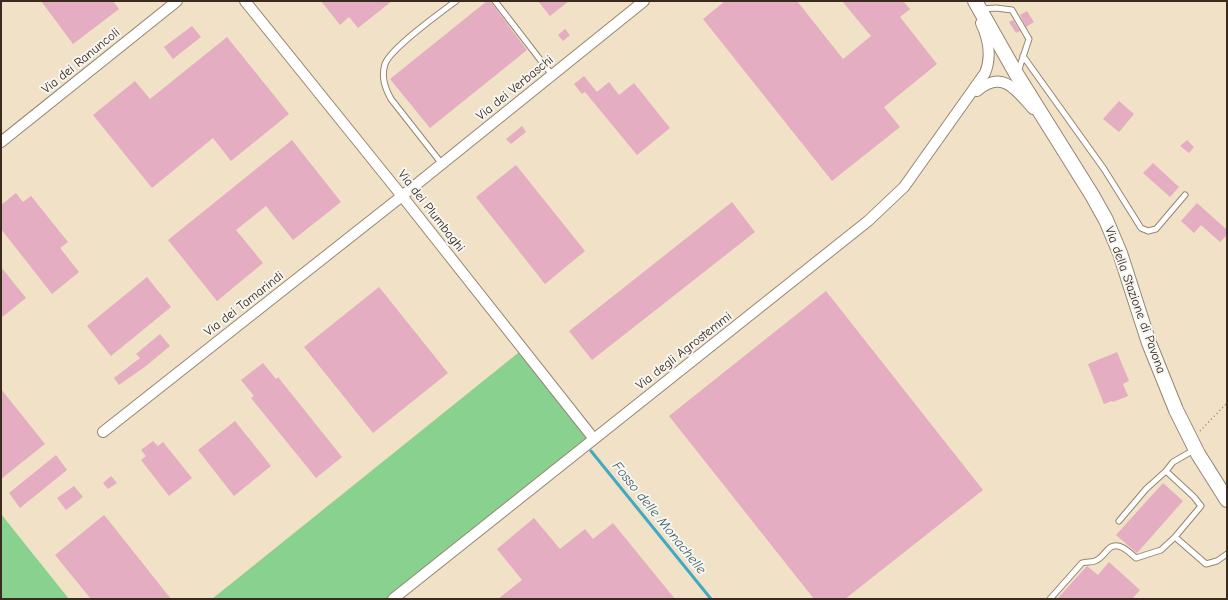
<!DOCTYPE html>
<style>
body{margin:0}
#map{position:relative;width:1228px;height:600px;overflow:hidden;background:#f1e1c6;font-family:"Comic Neue",sans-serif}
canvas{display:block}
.frame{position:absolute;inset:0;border:2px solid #3b2a1e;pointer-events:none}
</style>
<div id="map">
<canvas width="1228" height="600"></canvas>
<div class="frame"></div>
</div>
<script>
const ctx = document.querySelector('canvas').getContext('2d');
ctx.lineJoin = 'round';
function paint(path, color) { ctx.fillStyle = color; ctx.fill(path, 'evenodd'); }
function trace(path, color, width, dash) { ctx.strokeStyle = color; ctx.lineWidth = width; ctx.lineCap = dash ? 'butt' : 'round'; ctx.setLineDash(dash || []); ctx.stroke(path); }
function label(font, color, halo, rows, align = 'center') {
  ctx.font = font + ' "Comic Neue",sans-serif'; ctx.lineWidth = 4; ctx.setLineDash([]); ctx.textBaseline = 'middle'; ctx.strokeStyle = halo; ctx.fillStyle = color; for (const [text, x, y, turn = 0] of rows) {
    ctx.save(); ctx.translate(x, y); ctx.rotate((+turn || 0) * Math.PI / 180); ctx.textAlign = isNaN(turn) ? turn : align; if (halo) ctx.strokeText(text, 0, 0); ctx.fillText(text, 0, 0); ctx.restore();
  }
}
paint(new Path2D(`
 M523,349L594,439L393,599H212Z
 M1,514L69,599H1Z`), '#88d18e');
trace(new Path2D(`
 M591,451L711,599`), '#42a9c2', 3);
paint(new Path2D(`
 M41,1H113L119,9L73,44Z
 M321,1H392L358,28L349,17L340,25Z
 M487,1H490L527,50L430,128L390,79Z
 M538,1H569L550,16Z
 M725,1H797L843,59L871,36L842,1H903L910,9L900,17L937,64L884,107L900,127L832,181L703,19Z
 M1027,11L1034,22L1026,27L1020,15Z
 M1013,20L1020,31L1016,33L1009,22Z
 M192,26L201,37L173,59L164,47Z
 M565,29L570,35L563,41L558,35Z
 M227,37L289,114L231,161L213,138L152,188L93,115L135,81L150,99Z
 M584,76L597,92L609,82L619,95L634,83L670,128L637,155L585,92L582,94L574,84Z
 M1119,101L1134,114L1119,132L1103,119Z
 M522,126L526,132L511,144L506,139Z
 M292,140L341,202L293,240L266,206L236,230L263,263L217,301L168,240Z
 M1187,140L1194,147L1189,153L1180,146Z
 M1153,163L1179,187L1170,197L1143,173Z
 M516,165L585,251L545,284L476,197Z
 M16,193L23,202L31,196L68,242L60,248L79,272L52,294L1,229V205Z
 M732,202L755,232L592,360L569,331Z
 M1197,203L1227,230V235L1220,242L1201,225L1194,233L1181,221Z
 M1,267L26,298L1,318Z
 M147,277L171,307L111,356L87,326Z
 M379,287L448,373L373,433L304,347Z
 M826,291L983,490L845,599H814L669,416Z
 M160,334L170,346L146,366L119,385L114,378L140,358L136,354Z
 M1117,352L1129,381L1123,384L1128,396L1113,402L1112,401L1104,404L1088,364Z
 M263,363L276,379L278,377L342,457L316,478L251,398L254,396L241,380Z
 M1,389L45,444L1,479Z
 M235,421L271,466L234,496L198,450Z
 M153,441L158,446L163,442L192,478L169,496L141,460L146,456L141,450Z
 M56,455L67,470L20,508L9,493Z
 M111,476L117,483L108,489L103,483Z
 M1163,483L1183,501L1137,553L1116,535Z
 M74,486L83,497L66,510L57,498Z
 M104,515L113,526L171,599H91L55,555Z
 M534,518L560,549L585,529L593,539L613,523L675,599H498L522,580L497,549Z
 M1109,562L1140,590L1132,599H1057L1087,566L1098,575Z`), '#e4adc1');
const service = new Path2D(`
 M495,1L552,75
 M982,9L996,8L1012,10L1029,39L1018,72
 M1023,56L1104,169L1141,228L1148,231L1156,229L1185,195
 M442,164L391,99C385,88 381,77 385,64C391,48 440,13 456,1
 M1119,521L1146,489L1166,471
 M1175,537L1206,564L1217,561L1227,554
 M1050,599L1082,563C1087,561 1093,563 1097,560C1103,557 1106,550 1111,547C1120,542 1130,553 1136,558L1161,550L1175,537L1201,506L1194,497L1166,471L1173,462L1194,450`);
const minor = new Path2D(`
 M245,1L402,196L594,439
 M977,91C1002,69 1016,90 1033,109
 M1,142L177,1
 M103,432L402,196L644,1
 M393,599L868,221L904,187L985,73C992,56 989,40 981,23`);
const secondary = new Path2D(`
 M975,1L1017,75L1092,195L1106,220L1120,253L1149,343L1176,410L1198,454L1227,500`);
trace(service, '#968672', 7);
trace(minor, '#968672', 12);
trace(secondary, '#968672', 16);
trace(new Path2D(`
 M1200,431L1227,403`), '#968672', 1.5, [1, 3]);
trace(service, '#fff', 5);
trace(minor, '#fff', 10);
trace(secondary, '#fff', 14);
label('13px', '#3b2a1e', '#f6f6f2', [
 ["Via dei Ranuncoli",81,61,-39],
 ["Via dei Verbaschi",515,88,-39],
 ["Via dei Plumbaghi",431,211,52],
 ["Via della Stazione di Pavona",1135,300,70],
 ["Via dei Tamarindi",244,304,-38],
 ["Via degli Agrostemmi",684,351,-38]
]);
label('italic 14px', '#3e5d60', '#f6f6f2', [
 ["Fosso delle Monachelle",659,518,51]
]);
</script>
